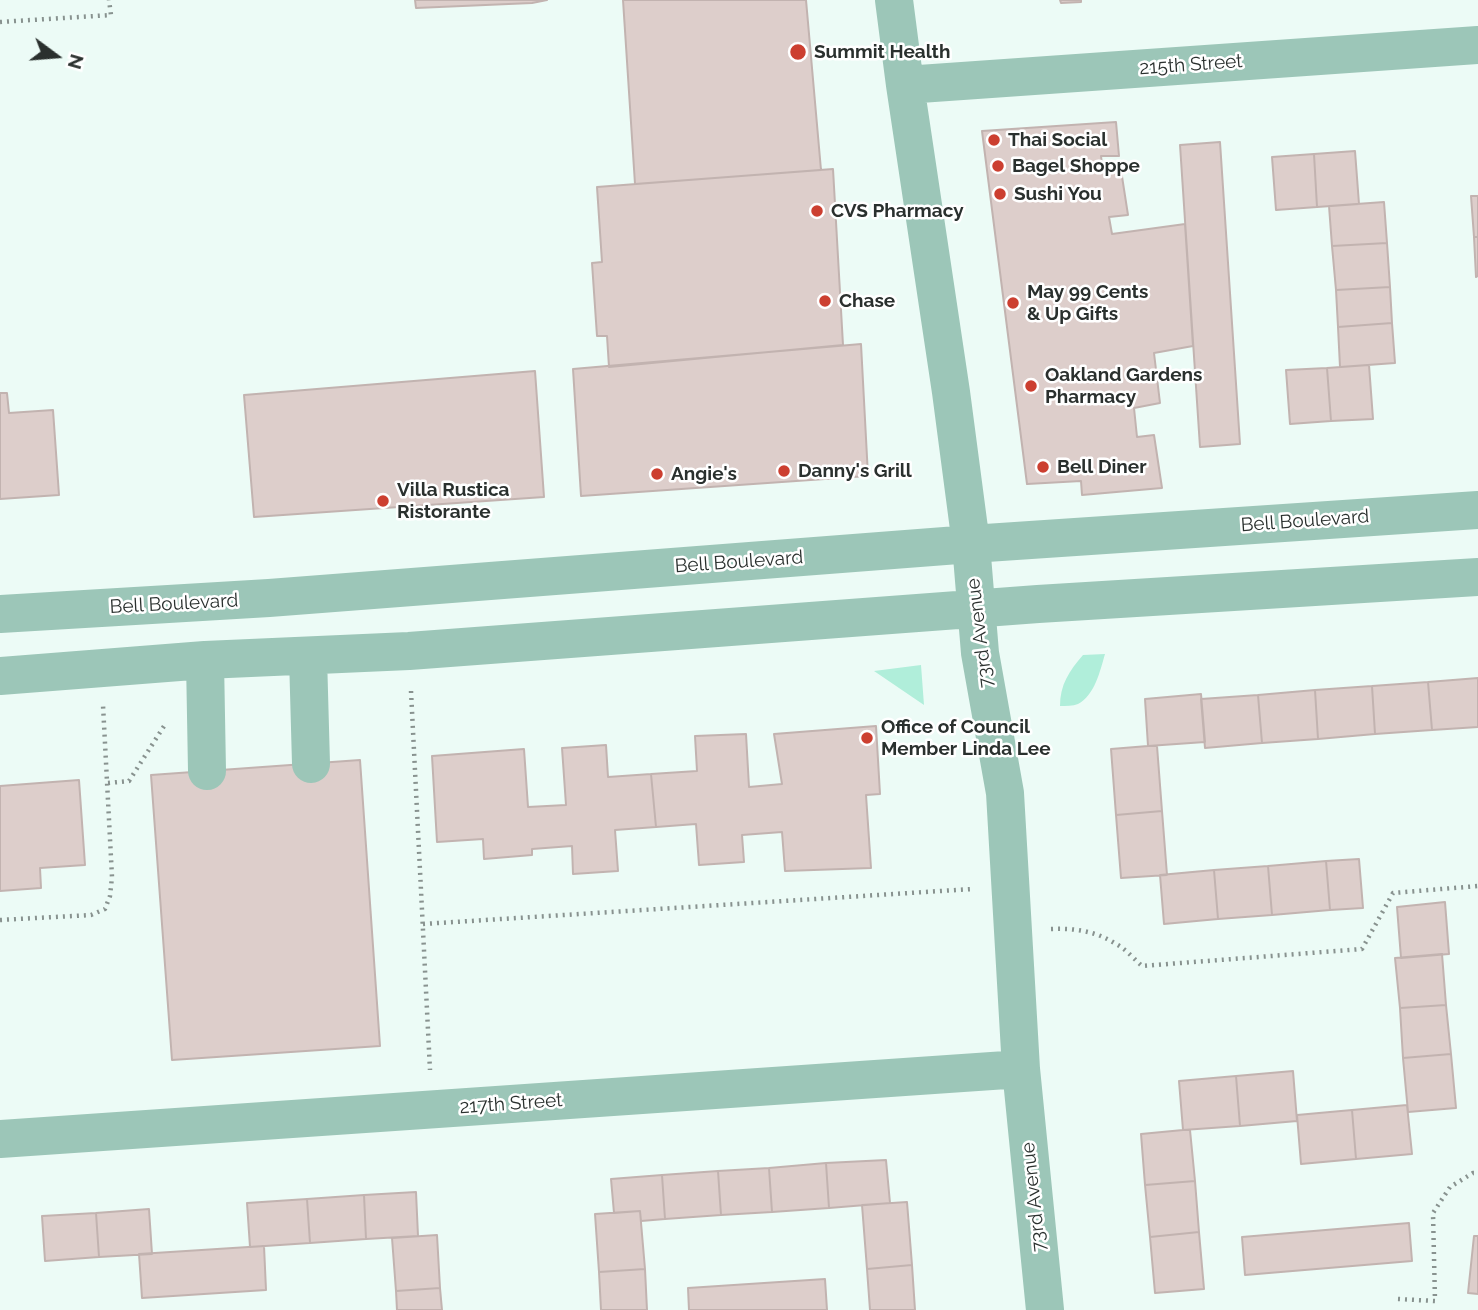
<!DOCTYPE html>
<style>
body{margin:0}
#map{position:relative;width:1478px;height:1310px;overflow:hidden;background:#ecfbf6;font-family:Raleway,sans-serif}
canvas{display:block}
.north{position:absolute;left:21px;top:21px;width:70px;height:70px;-webkit-text-stroke:5px #fff;paint-order:stroke;rotate:106deg;font-size:19px;font-weight:700;line-height:28px;text-align:center;color:#2a302e}
.north::after{content:'';display:block;margin:auto;width:24px;height:32px;background:#2a302e;clip-path:polygon(50% 0,100% 100%,50% 72%,0 100%)}
</style>
<div id="map">
<canvas width="1478" height="1310"></canvas>
<div class="north">N</div>
</div>
<script>
const ctx = document.querySelector('canvas').getContext('2d');
ctx.lineJoin = 'round';
function paint(path, color) { ctx.fillStyle = color; ctx.fill(path, 'evenodd'); }
function trace(path, color, width, dash) { ctx.strokeStyle = color; ctx.lineWidth = width; ctx.lineCap = dash ? 'butt' : 'round'; ctx.setLineDash(dash || []); ctx.stroke(path); }
function label(font, color, halo, rows, align = 'center') {
  ctx.font = font + ' Raleway,sans-serif'; ctx.lineWidth = 5; ctx.setLineDash([]); ctx.textBaseline = 'middle'; ctx.strokeStyle = halo; ctx.fillStyle = color; for (const [text, x, y, turn = 0] of rows) {
    ctx.save(); ctx.translate(x, y); ctx.rotate((+turn || 0) * Math.PI / 180); ctx.textAlign = isNaN(turn) ? turn : align; if (halo) ctx.strokeText(text, 0, 0); ctx.fillText(text, 0, 0); ctx.restore();
  }
}
paint(new Path2D(`
 M1105,654C1100,671 1095,695 1078,704C1073,706 1066,706 1060,706C1060,685 1069,671 1083,655Z
 M921,665L924,705L874,671Z`), '#b0eeda');
const building = new Path2D(`
 M415,0H547L532,3L416,8Z
 M623,0H806L821,170L635,184Z
 M1060,0H1081V2L1061,3Z
 M1116,122L1119,156H1101L1103,172L1121,170L1128,215L1109,217L1112,234L1185,224L1193,346L1154,353L1160,403L1134,408L1137,437L1154,435L1162,488L1082,495L1081,481L1027,484L982,131Z
 M1220,142L1240,444L1200,447L1180,145Z
 M1355,151L1359,204L1317,207L1314,154Z
 M1314,154L1317,207L1276,210L1272,157Z
 M833,169L843,345L609,367L607,336H597L592,263L602,262L597,187Z
 M1471,196H1478V237H1474Z
 M1384,202L1387,243L1332,246L1329,206Z
 M1474,237H1478V276L1476,277Z
 M1387,243L1390,287L1336,290L1332,246Z
 M1390,287L1392,323L1338,327L1336,290Z
 M1392,323L1395,363L1340,367L1338,327Z
 M861,344L868,476L581,496L573,369Z
 M1369,365L1373,419L1331,421L1327,368Z
 M1327,368L1331,421L1290,424L1286,370Z
 M535,371L544,497L254,517L244,395Z
 M0,393H7L9,413L53,410L59,495L0,499Z
 M1478,678V727L1432,730L1428,682Z
 M1428,682L1432,730L1375,734L1372,686Z
 M1372,686L1375,734L1318,739L1315,690Z
 M1315,690L1318,739L1262,743L1258,695Z
 M1201,694L1205,742L1148,746L1145,699Z
 M1258,695L1262,743L1205,748L1201,699Z
 M876,726L880,794L866,795L871,868L785,871L782,832L742,835L744,862L699,865L696,824L656,827L651,774L697,771L695,736L746,734L749,787L782,784L774,734Z
 M606,745L608,777L651,774L656,827L615,830L618,871L573,874L572,846L532,849V855L484,859L483,839L437,842L432,756L524,749L528,807L566,805L562,748Z
 M1148,746H1157L1162,811L1116,815L1111,749Z
 M360,760L380,1046L172,1060L151,775Z
 M79,780L85,865L40,868L41,888L0,891V786Z
 M1162,811L1167,875L1121,878L1116,815Z
 M1359,859L1363,908L1330,910L1326,861Z
 M1326,861L1330,910L1272,915L1268,866Z
 M1268,866L1272,915L1218,919L1214,870Z
 M1214,870L1218,919L1164,924L1160,875Z
 M1445,902L1449,954L1401,958L1397,907Z
 M1442,954L1446,1005L1400,1008L1395,958Z
 M1446,1005L1451,1054L1403,1058L1400,1008Z
 M1451,1054L1456,1108L1408,1112L1403,1058Z
 M1293,1071L1297,1121L1240,1126L1236,1076Z
 M1236,1076L1240,1126L1183,1130L1179,1081Z
 M1407,1105L1412,1154L1356,1159L1352,1110Z
 M1352,1110L1356,1159L1301,1164L1297,1115Z
 M1183,1130H1190L1195,1181L1145,1185L1141,1134Z
 M886,1160L890,1203L829,1208L826,1163Z
 M826,1163L829,1208L772,1212L769,1168Z
 M769,1168L772,1212L721,1215L718,1171Z
 M718,1171L721,1215L665,1219L662,1175Z
 M662,1175L665,1219L641,1221L640,1211L614,1213L611,1179Z
 M1195,1181L1199,1232L1150,1237L1145,1185Z
 M416,1192L418,1236L366,1239L364,1195Z
 M364,1195L366,1239L310,1243L307,1199Z
 M307,1199L310,1243L250,1247L247,1203Z
 M907,1202L912,1265L867,1269L862,1205Z
 M149,1209L152,1254L99,1257L96,1213Z
 M640,1211L645,1269L599,1272L595,1214Z
 M96,1213L99,1257L45,1261L42,1216Z
 M1409,1223L1412,1261L1245,1275L1242,1237Z
 M1199,1232L1204,1289L1155,1293L1150,1237Z
 M437,1235L440,1288L396,1291L392,1238Z
 M1474,1236H1478V1294L1468,1293Z
 M264,1246L266,1290L142,1298L139,1254Z
 M912,1265L915,1310H870L867,1269Z
 M645,1269L647,1310H601L599,1272Z
 M825,1279L827,1310H689L688,1288Z
 M440,1288L442,1310H397L396,1291Z`);
paint(building, '#ddcecb');
trace(building, '#c2b3b0', 2);
trace(new Path2D(`
 M0,22L111,15L109,0
 M411,691L430,1070
 M108,783L129,781L166,723
 M0,920L91,915L105,909L110,896L112,877L103,705
 M423,924L972,889
 M1051,929C1074,928 1096,931 1116,944C1126,949 1134,959 1142,966L1362,949L1393,893L1478,886
 M1398,1299L1435,1301L1433,1213L1450,1187L1473,1173H1478`), '#88928f', 4.5, [2, 5]);
trace(new Path2D(`
 M894,0L905,85L951,392L971,544L980,653L1005,793L1021,1069L1045,1310
 M905,85L1478,45
 M0,614L269,598L971,544L1478,510
 M308,656L311,764
 M205,660L207,771
 M0,676L205,660L409,651L1038,604L1478,577
 M0,1139L1021,1069`), '#9cc6b8', 38);
for (const [x, y, r, color] of [
 [798,52,9,"#cc3f30"],
 [994,140,7,"#cc3f30"],
 [998,166,7,"#cc3f30"],
 [1000,194,7,"#cc3f30"],
 [817,211,7,"#cc3f30"],
 [825,301,7,"#cc3f30"],
 [1013,303,7,"#cc3f30"],
 [1031,386,7,"#cc3f30"],
 [1043,467,7,"#cc3f30"],
 [784,471,7,"#cc3f30"],
 [657,474,7,"#cc3f30"],
 [383,501,7,"#cc3f30"],
 [867,738,7,"#cc3f30"]
]) { const dot = new Path2D(); dot.arc(x, y, r, 0, 2 * Math.PI); ctx.fillStyle = color; ctx.fill(dot); trace(dot, '#fff', 2.5); }
label('bold 19px', '#2a302e', '#fff', [
 ["Summit Health",814,52],
 ["Thai Social",1008,140],
 ["Bagel Shoppe",1012,166],
 ["Sushi You",1014,194],
 ["CVS Pharmacy",831,211],
 ["May 99 Cents",1027,292],
 ["& Up Gifts",1027,314],
 ["Chase",839,301],
 ["Oakland Gardens",1045,375],
 ["Pharmacy",1045,397],
 ["Bell Diner",1057,467],
 ["Danny's Grill",798,471],
 ["Angie's",671,474],
 ["Villa Rustica",397,490],
 ["Ristorante",397,512],
 ["Office of Council",881,727],
 ["Member Linda Lee",881,749]
], 'left');
label('19px', '#2a302e', '#fff', [
 ["215th Street",1191,65,-4],
 ["Bell Boulevard",1305,521,-4],
 ["Bell Boulevard",739,562,-4],
 ["Bell Boulevard",174,604,-3],
 ["73rd Avenue",980,633,-97],
 ["217th Street",511,1104,-4],
 ["73rd Avenue",1034,1197,-96]
]);
</script>
